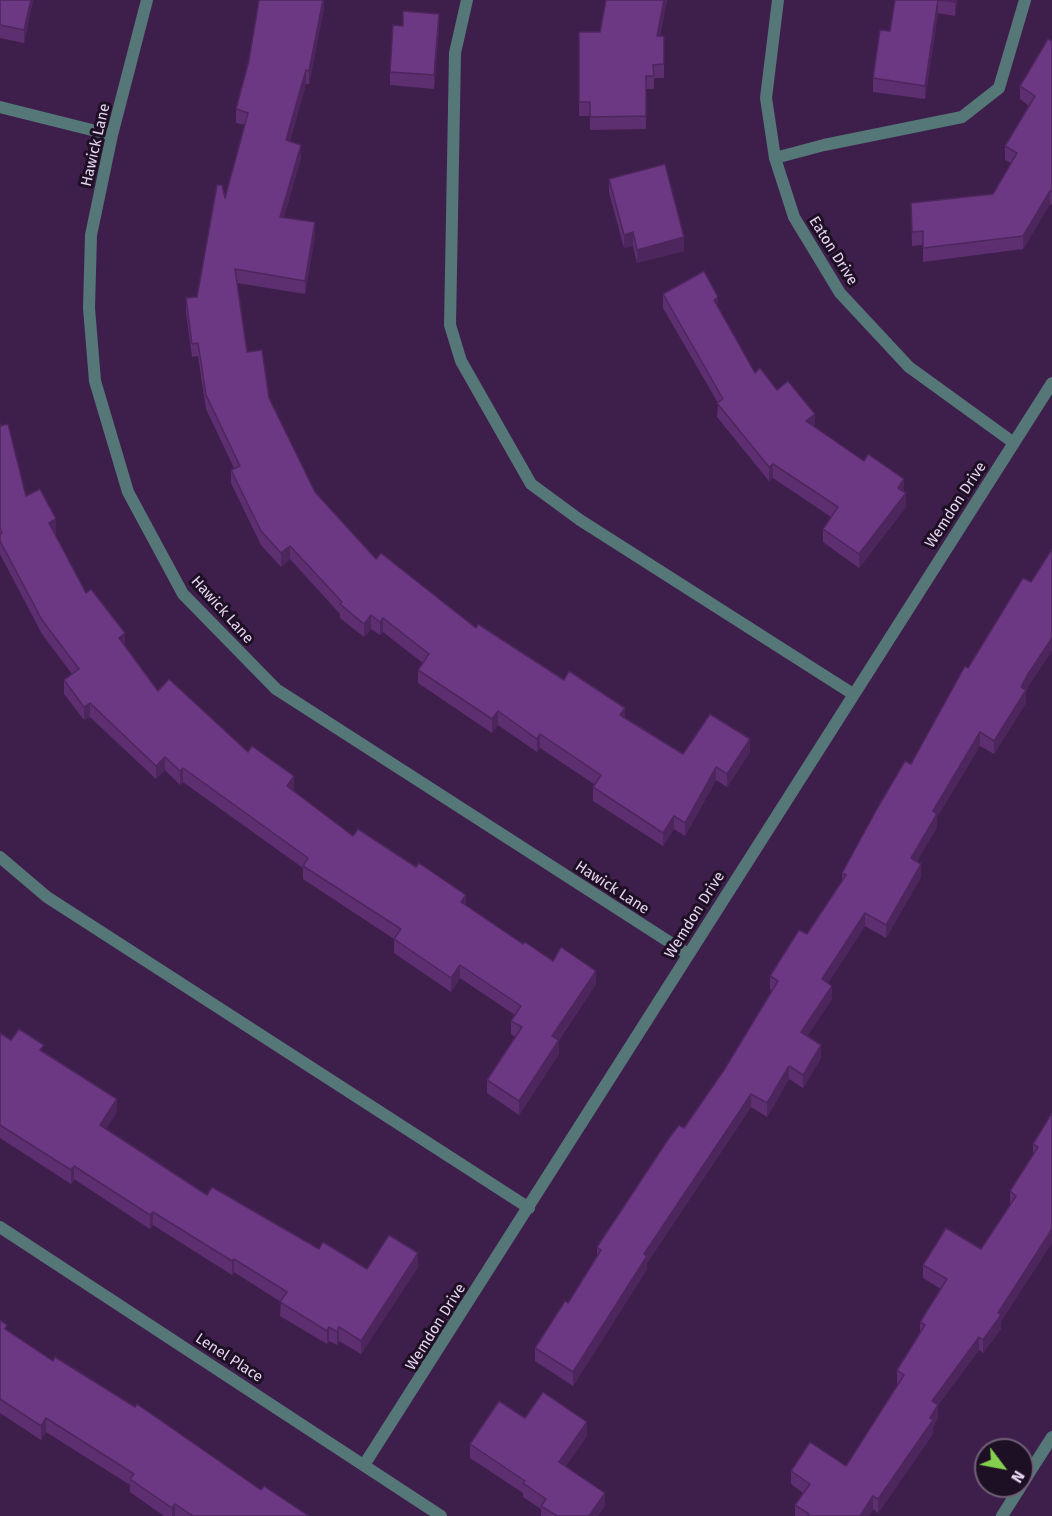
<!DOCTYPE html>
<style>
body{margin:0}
#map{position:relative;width:1052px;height:1516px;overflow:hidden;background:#3e1f4c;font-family:"Fira Sans",sans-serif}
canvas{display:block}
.north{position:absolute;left:974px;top:1438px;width:60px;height:60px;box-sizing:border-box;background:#1e1024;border:2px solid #6f5f76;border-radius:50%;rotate:122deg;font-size:16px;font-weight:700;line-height:24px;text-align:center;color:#e8d5f1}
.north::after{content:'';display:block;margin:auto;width:21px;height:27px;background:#84d04e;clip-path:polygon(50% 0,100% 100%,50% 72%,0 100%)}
</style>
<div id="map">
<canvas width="1052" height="1516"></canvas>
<div class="north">N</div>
</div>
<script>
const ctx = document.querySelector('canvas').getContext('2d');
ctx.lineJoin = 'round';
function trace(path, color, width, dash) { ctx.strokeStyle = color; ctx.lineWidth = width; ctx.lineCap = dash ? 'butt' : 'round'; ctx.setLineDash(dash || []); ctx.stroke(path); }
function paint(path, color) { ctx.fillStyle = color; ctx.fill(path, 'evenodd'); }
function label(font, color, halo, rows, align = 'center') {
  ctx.font = font + ' "Fira Sans",sans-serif'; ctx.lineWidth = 6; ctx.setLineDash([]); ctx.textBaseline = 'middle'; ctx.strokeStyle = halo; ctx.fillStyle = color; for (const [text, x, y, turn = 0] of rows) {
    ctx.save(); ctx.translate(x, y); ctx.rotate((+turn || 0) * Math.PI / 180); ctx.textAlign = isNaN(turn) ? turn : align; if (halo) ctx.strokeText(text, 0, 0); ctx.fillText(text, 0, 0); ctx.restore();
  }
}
trace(new Path2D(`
 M467,0L455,53L450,325L461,361L531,484L580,520L853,694
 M775,158L824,145L962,117L999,88L1025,0
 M0,857L47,897L529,1208`), '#577', 12);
trace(new Path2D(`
 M147,0L112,135L91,235L89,308L95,381L128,492L183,594L276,689L688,954
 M778,0L766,98L775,158L794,217L840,293L909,367L1014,443
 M0,107L112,135
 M0,1227L441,1516
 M364,1465L1052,383
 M1022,1484L1052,1437
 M1002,1516L1021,1486`), '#577', 12);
paint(new Path2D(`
 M0,0H33L24,43L0,38Z
 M324,0V8L309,84H306L290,141L301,158L284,217L315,236L305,294L237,283L247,352L315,492L376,559L476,628L564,680L683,754L750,752L727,787L716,780L685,836L674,829L663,846L593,801V787L594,784L540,748L537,752L498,725L492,733L418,683V670L423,663L383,632L380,635L371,629L364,637L340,618V614L290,559L281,567L261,545L231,483V470L234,468L206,409L198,356L192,357L186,312V298L197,297L245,125L236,123V109Z
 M606,0H667L660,36L664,64V78H654V89H646V129L590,130V116H579V32H600Z
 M895,0H957L955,16L938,13L925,99L873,92V78L890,31Z
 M439,27L434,89L390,85V72Z
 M1052,41V205L1050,204L1023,249L923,262V245L912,246L911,203L993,194L1011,163L1005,160V146L1029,106L1020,99V86Z
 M609,179L684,251L637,263L633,246L624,248L609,192Z
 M663,294L718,307L755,373L777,390L815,428L904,492L906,507L859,568L823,542V529L831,517L773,478L769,481L717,417L718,403L663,308Z
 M0,424L26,496L56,533L54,534L86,593L158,691L248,752L294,789L293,791L353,836L466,906L523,944L596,984L559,1040V1054L519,1115L487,1093V1080L515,1037L511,1034V1021L515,1015L460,978L451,992L394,953V939L303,879V868L183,782L180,785L165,770L156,779L90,717L84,720L64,694V680L72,674L42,634L0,554Z
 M968,668L1028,687L1026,692V703L994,754L980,746L937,817V827L917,861L921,877L886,938L865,926L828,983L832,999L807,1036L821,1058L803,1088L789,1079L767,1117L751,1107L647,1263V1269L573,1386L535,1361V1348L568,1303L597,1257V1247L684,1128L724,1070L772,991L770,989V976L807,934L842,881V873L911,764Z
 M0,1033L11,1040L44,1052L117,1112L106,1129L207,1195L319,1249L367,1269L418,1267L361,1354L339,1341L337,1345L329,1341L327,1344L280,1316L281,1302L234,1272L232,1275L153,1225L150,1229L74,1179L71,1184L0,1138Z
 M1052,1113L1001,1322V1329L983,1353L979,1350L938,1405V1418L933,1427V1434L878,1513L873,1509L869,1516H795V1505L803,1493L791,1484V1471L846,1466L898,1385L897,1384V1370L920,1333V1322L941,1289L923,1278V1265L981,1249L1010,1205V1191L1033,1155V1144Z
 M0,1320L7,1330L53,1361L261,1490L309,1516H164L130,1492V1485L46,1432L41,1440L0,1413Z
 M525,1418L587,1436L565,1467L605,1506L598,1516H541V1509L523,1497V1493L470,1458V1444Z`), '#5d2f71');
paint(new Path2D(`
 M31,0H33L24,43V30Z
 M323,0H324V8L309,84V71Z
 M664,0H667L657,49V36Z
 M938,0V13L925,99V86Z
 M955,0H957L955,16Z
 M439,14V27L434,89V75Z
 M306,70V84L286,154V140Z
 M301,145V158L280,230V217Z
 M1050,191V204L1023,249V236Z
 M315,222V236L305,294V281Z
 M633,232V246L624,248V235Z
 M684,237V251L637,263V250Z
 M718,297V311L714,300Z
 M815,414V428L806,421Z
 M773,464V478L769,481V467Z
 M904,479V493L898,488Z
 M906,493V507L859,568V554Z
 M56,519V533L49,537V523Z
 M290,546V559L281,567V553Z
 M371,615V629L364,637V624Z
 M383,618V632L380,635V622Z
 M125,633V647L119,638Z
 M1052,638V651L1028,687L1026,692V703L994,754V741L1028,674Z
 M90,703V717L84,720V707Z
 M625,708V721L620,715Z
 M498,711V725L492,733V719Z
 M980,732V746L937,817V827L911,872V858L933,811Z
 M540,734V748L537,752V739Z
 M750,739V752L727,787V774Z
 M165,757V770L156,779V766Z
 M716,767V780L685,836V823Z
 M183,768V782L180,785V771Z
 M294,776V789L287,800V786Z
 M674,816V829L663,846V833Z
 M921,864V877L886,938V925Z
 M466,895V909L461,902Z
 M865,913V926L822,993V979Z
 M460,965V978L451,992V978Z
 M596,971V984L552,1049V1036Z
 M832,986V999L801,1046V1032Z
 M559,1040V1054L519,1115V1101Z
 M821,1045V1058L803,1088V1075Z
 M789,1066V1079L767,1117V1103Z
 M751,1094V1107L647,1263V1269L573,1386V1372L644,1254Z
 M117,1099V1112L100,1139V1125Z
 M74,1166V1179L71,1184V1170Z
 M153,1212V1225L150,1229V1215Z
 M1052,1229V1243L1001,1322V1329L983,1353V1340L998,1313Z
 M418,1253V1267L361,1354V1341Z
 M234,1259V1272L232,1275V1261Z
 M329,1327V1341L327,1344V1331Z
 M339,1327V1341L337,1345V1332Z
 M979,1337V1350L938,1405V1418L933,1427V1434L878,1513V1499L932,1401Z
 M46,1418V1432L41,1440V1426Z
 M587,1422V1436L559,1476V1462Z
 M605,1493V1506L598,1516H589Z
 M873,1496V1509L869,1516H860Z
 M175,1504V1516H172V1508Z`), '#4c265c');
const building = new Path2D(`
 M0,0H31L24,30L0,25Z
 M259,0H323L309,71L306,70L286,140L301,145L280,217L315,222L305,281L235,269L247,352L262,350L269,398L315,492L376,559L381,553L476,628L478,624L564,680L569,671L625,708L620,715L683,754L710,714L750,739L727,774L716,767L685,823L674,816L663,833L593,787L601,775L540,734L537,739L498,711L492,719L418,670L429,654L383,618L380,622L371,615L364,624L340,604L342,602L290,546L281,553L261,531L231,470L240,466L206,395L198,343L192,344L186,298L197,297L217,185H222L225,198L248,113L236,109L249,60Z
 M606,0H664L657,36H664V64L653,65L654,76H646V116L590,117V102H579V32H600Z
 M895,0H938L925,86L873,78L880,30L890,31Z
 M939,0H955V2Z
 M403,11L439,14L434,75L390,72L393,25L403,26Z
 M1048,39L1052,41V192L1050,191L1023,236L923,248V231L912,232L911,203L993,194L1017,153L1005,146L1035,96L1020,86Z
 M665,164L684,237L637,250L633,232L624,235L609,179Z
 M704,271L718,297L714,300L755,373L760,368L777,390L788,381L815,414L806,421L864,461L868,454L904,479L898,488L906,493L859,554L823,529L838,507L773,464L769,467L717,403L723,399L663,294Z
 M0,424V426L8,424L26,496L40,489L56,519L49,523L86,593L91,589L125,633L119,638L158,691L169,679L248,752L252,746L294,776L287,786L353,836L358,829L416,867L419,863L466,895L461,902L523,944L525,942L553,961L561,947L596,971L552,1036L559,1040L519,1101L487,1080L522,1027L511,1021L521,1006L460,965L451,978L394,939L401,929L303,866L308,858L183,768L180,771L165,757L156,766L90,703L84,707L64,680L79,669L42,620L0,541V534L2,533L0,528Z
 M1052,549V638L1028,674L1021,687L1026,690L994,741L980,732L933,811L937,814L911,858L921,864L886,925L865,913L822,979L832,986L801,1032L821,1045L803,1075L789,1066L767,1103L751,1094L644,1254L647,1256L573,1372L535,1348L565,1301L568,1303L601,1250L597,1247L669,1138L679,1125L684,1128L724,1070L778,981L770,976L799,930L807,934L846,875L842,873L878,807L905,761L911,764L965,666L968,668L1023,578L1031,582Z
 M19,1029L44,1045L40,1050L117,1099L100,1125L207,1195L212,1187L319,1249L323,1242L367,1269L389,1235L418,1253L361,1341L339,1327L337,1332L329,1327L327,1331L280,1302L287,1292L234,1259L232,1261L153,1212L150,1215L74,1166L71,1170L0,1125V1033L11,1040Z
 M1052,1113V1229L998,1313L1001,1315L983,1340L979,1337L932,1401L938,1405L930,1418L933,1420L878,1499L873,1496L860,1516H807L809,1514L795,1505L810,1484L791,1471L810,1442L846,1466L904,1375L897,1370L925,1325L920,1322L947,1279L923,1265L946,1228L981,1249L1016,1196L1010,1191L1038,1147L1033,1144Z
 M0,1320L7,1325L5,1329L53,1361L55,1357L135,1407L137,1404L261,1490L264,1486L309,1516H193L175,1504L172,1508L130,1479L134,1474L46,1418L41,1426L0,1399Z
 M543,1392L587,1422L559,1462L605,1493L589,1516H557L541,1506L546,1499L523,1483L525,1481L470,1444L499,1401L525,1418Z`);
paint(building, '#6c3783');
trace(building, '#4c265c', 1.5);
label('15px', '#e8d5f1', '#1e1024', [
 ["Hawick Lane",96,145,-77],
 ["Eaton Drive",833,251,58],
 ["Wemdon Drive",956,505,-57],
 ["Hawick Lane",222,610,48],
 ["Hawick Lane",612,888,33],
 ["Wemdon Drive",695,915,-58],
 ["Wemdon Drive",436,1327,-58],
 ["Lenel Place",229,1358,33]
]);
</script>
